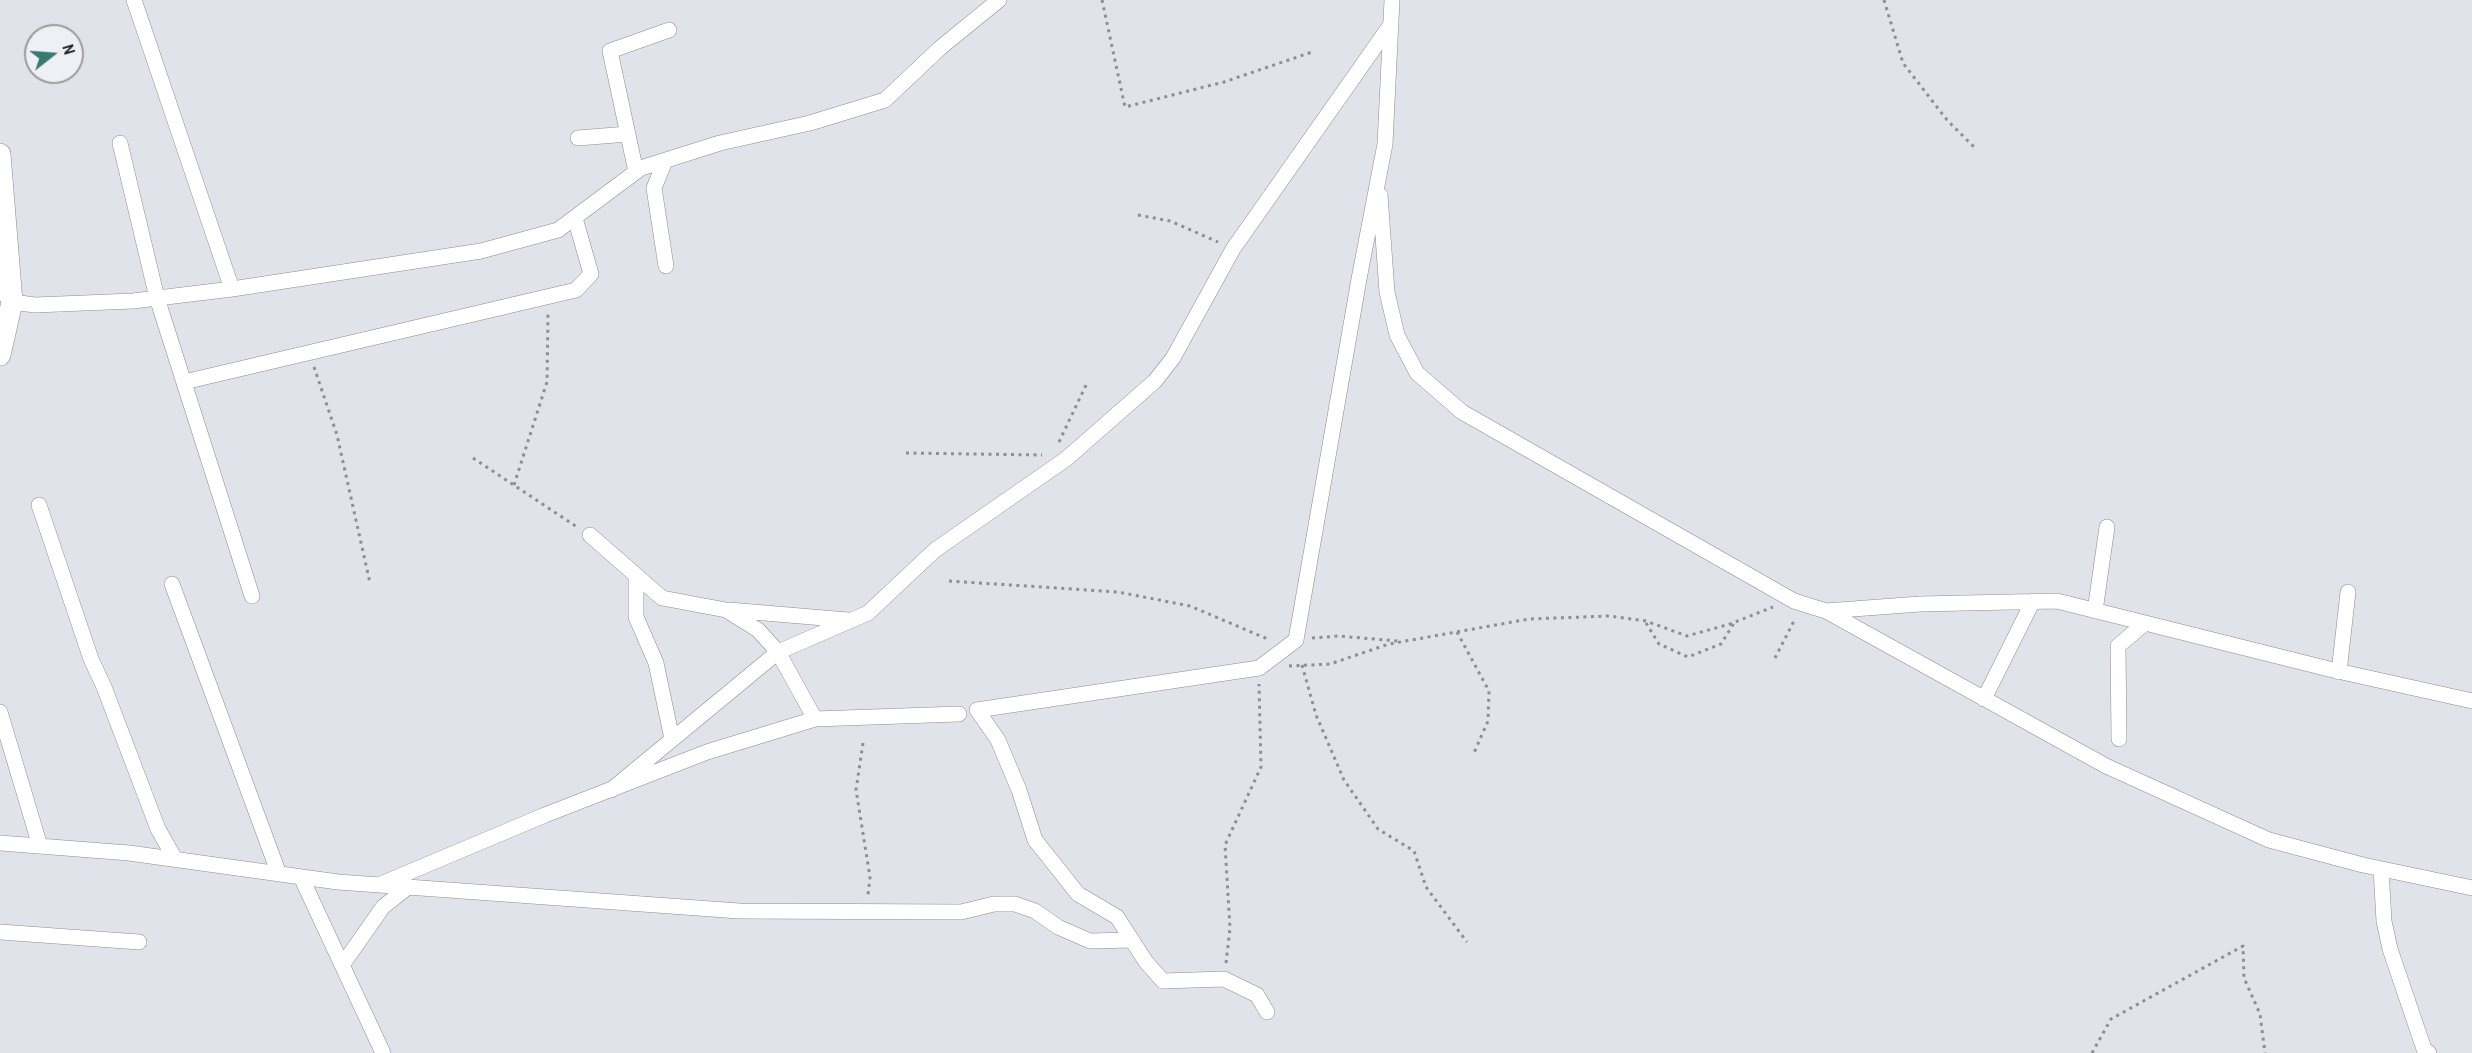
<!DOCTYPE html>
<style>
body{margin:0}
#map{position:relative;width:2472px;height:1053px;overflow:hidden;background:#e0e3e9;font-family:"Archivo Narrow",sans-serif}
canvas{display:block}
.north{position:absolute;left:24px;top:24px;width:60px;height:60px;box-sizing:border-box;background:#eef0f6;border:2px solid #9a9b9f;border-radius:50%;rotate:73deg;font-size:16px;font-weight:700;line-height:24px;text-align:center;color:#1b1b1d}
.north::after{content:'';display:block;margin:auto;width:21px;height:27px;background:#377b70;clip-path:polygon(50% 0,100% 100%,50% 72%,0 100%)}
</style>
<div id="map">
<canvas width="2472" height="1053"></canvas>
<div class="north">N</div>
</div>
<script>
const ctx = document.querySelector('canvas').getContext('2d');
ctx.lineJoin = 'round';
function trace(path, color, width, dash) { ctx.strokeStyle = color; ctx.lineWidth = width; ctx.lineCap = dash ? 'butt' : 'round'; ctx.setLineDash(dash || []); ctx.stroke(path); }
const street = new Path2D(`
 M134,0L232,289
 M578,138L628,134
 M120,143L157,298L252,596
 M665,161L654,188L666,266
 M636,172L610,51L669,30
 M1380,195L1387,292L1397,335L1417,373L1462,412L1794,601L1826,611L2106,766L2269,840L2363,865L2472,888
 M0,290L12,302L35,305L133,301L232,289L481,251L558,230L641,168L720,143L810,123L885,100L940,48L999,0
 M184,382L576,290L591,274L575,218
 M39,505L91,659L104,687L158,829L175,859
 M590,535L662,598L726,610L758,630L778,652L815,719
 M636,576V617L656,663L672,739
 M172,584L279,874
 M729,610L848,620
 M1826,611L1920,604L2057,601L2333,670L2472,701
 M2095,611L2107,527
 M2339,672L2348,592
 M1984,699L2033,601
 M0,712L40,846
 M2119,739L2118,646L2144,624
 M611,790L778,652L868,613L935,550L1066,459L1155,381L1173,358L1233,249L1389,27
 M0,843L129,853L338,882L739,911L961,912L994,904H1015L1035,911L1058,927L1090,941L1132,940
 M2381,869L2384,921L2390,949L2424,1049L2429,1053
 M301,877L383,1053
 M381,884L545,815L707,752L815,719L959,714
 M0,932L139,942
 M343,964L383,907L408,887
 M1267,1012L1257,995L1224,979L1163,981L1146,962L1117,917L1078,894L1035,840L1019,790L998,740L977,710L1259,668L1296,640L1359,279L1385,144L1392,0`);
const secondary = new Path2D(`
 M0,154L12,302L0,355`);
trace(street, '#8b8d93', 16);
trace(secondary, '#8b8d93', 22);
trace(new Path2D(`
 M1102,0L1125,107L1224,82L1312,52
 M1884,0L1903,63L1947,120L1974,147
 M1138,215L1170,221L1218,242
 M314,367L337,435L370,583
 M1059,442L1087,383
 M906,453L1042,455
 M473,458L577,527
 M514,485L547,382L548,314
 M949,581L1118,592L1190,606L1270,640
 M1646,623L1659,644L1688,657L1721,644L1734,623
 M1457,632L1489,691L1488,721L1473,755
 M1312,638L1339,636L1398,641
 M1775,658L1795,619
 M1302,665L1316,715L1344,780L1378,829L1414,851L1426,887L1467,942
 M1289,666L1330,664L1389,644L1529,619L1609,616L1646,621L1687,636L1730,624L1773,607
 M863,743L856,790L870,877L868,895
 M1226,963L1230,928L1225,845L1261,767L1259,684
 M2092,1053L2111,1019L2243,946L2244,978L2260,1014L2265,1053`), '#8d8f93', 3, [3, 4.5]);
trace(street, '#fff', 15);
trace(secondary, '#fff', 21);
</script>
